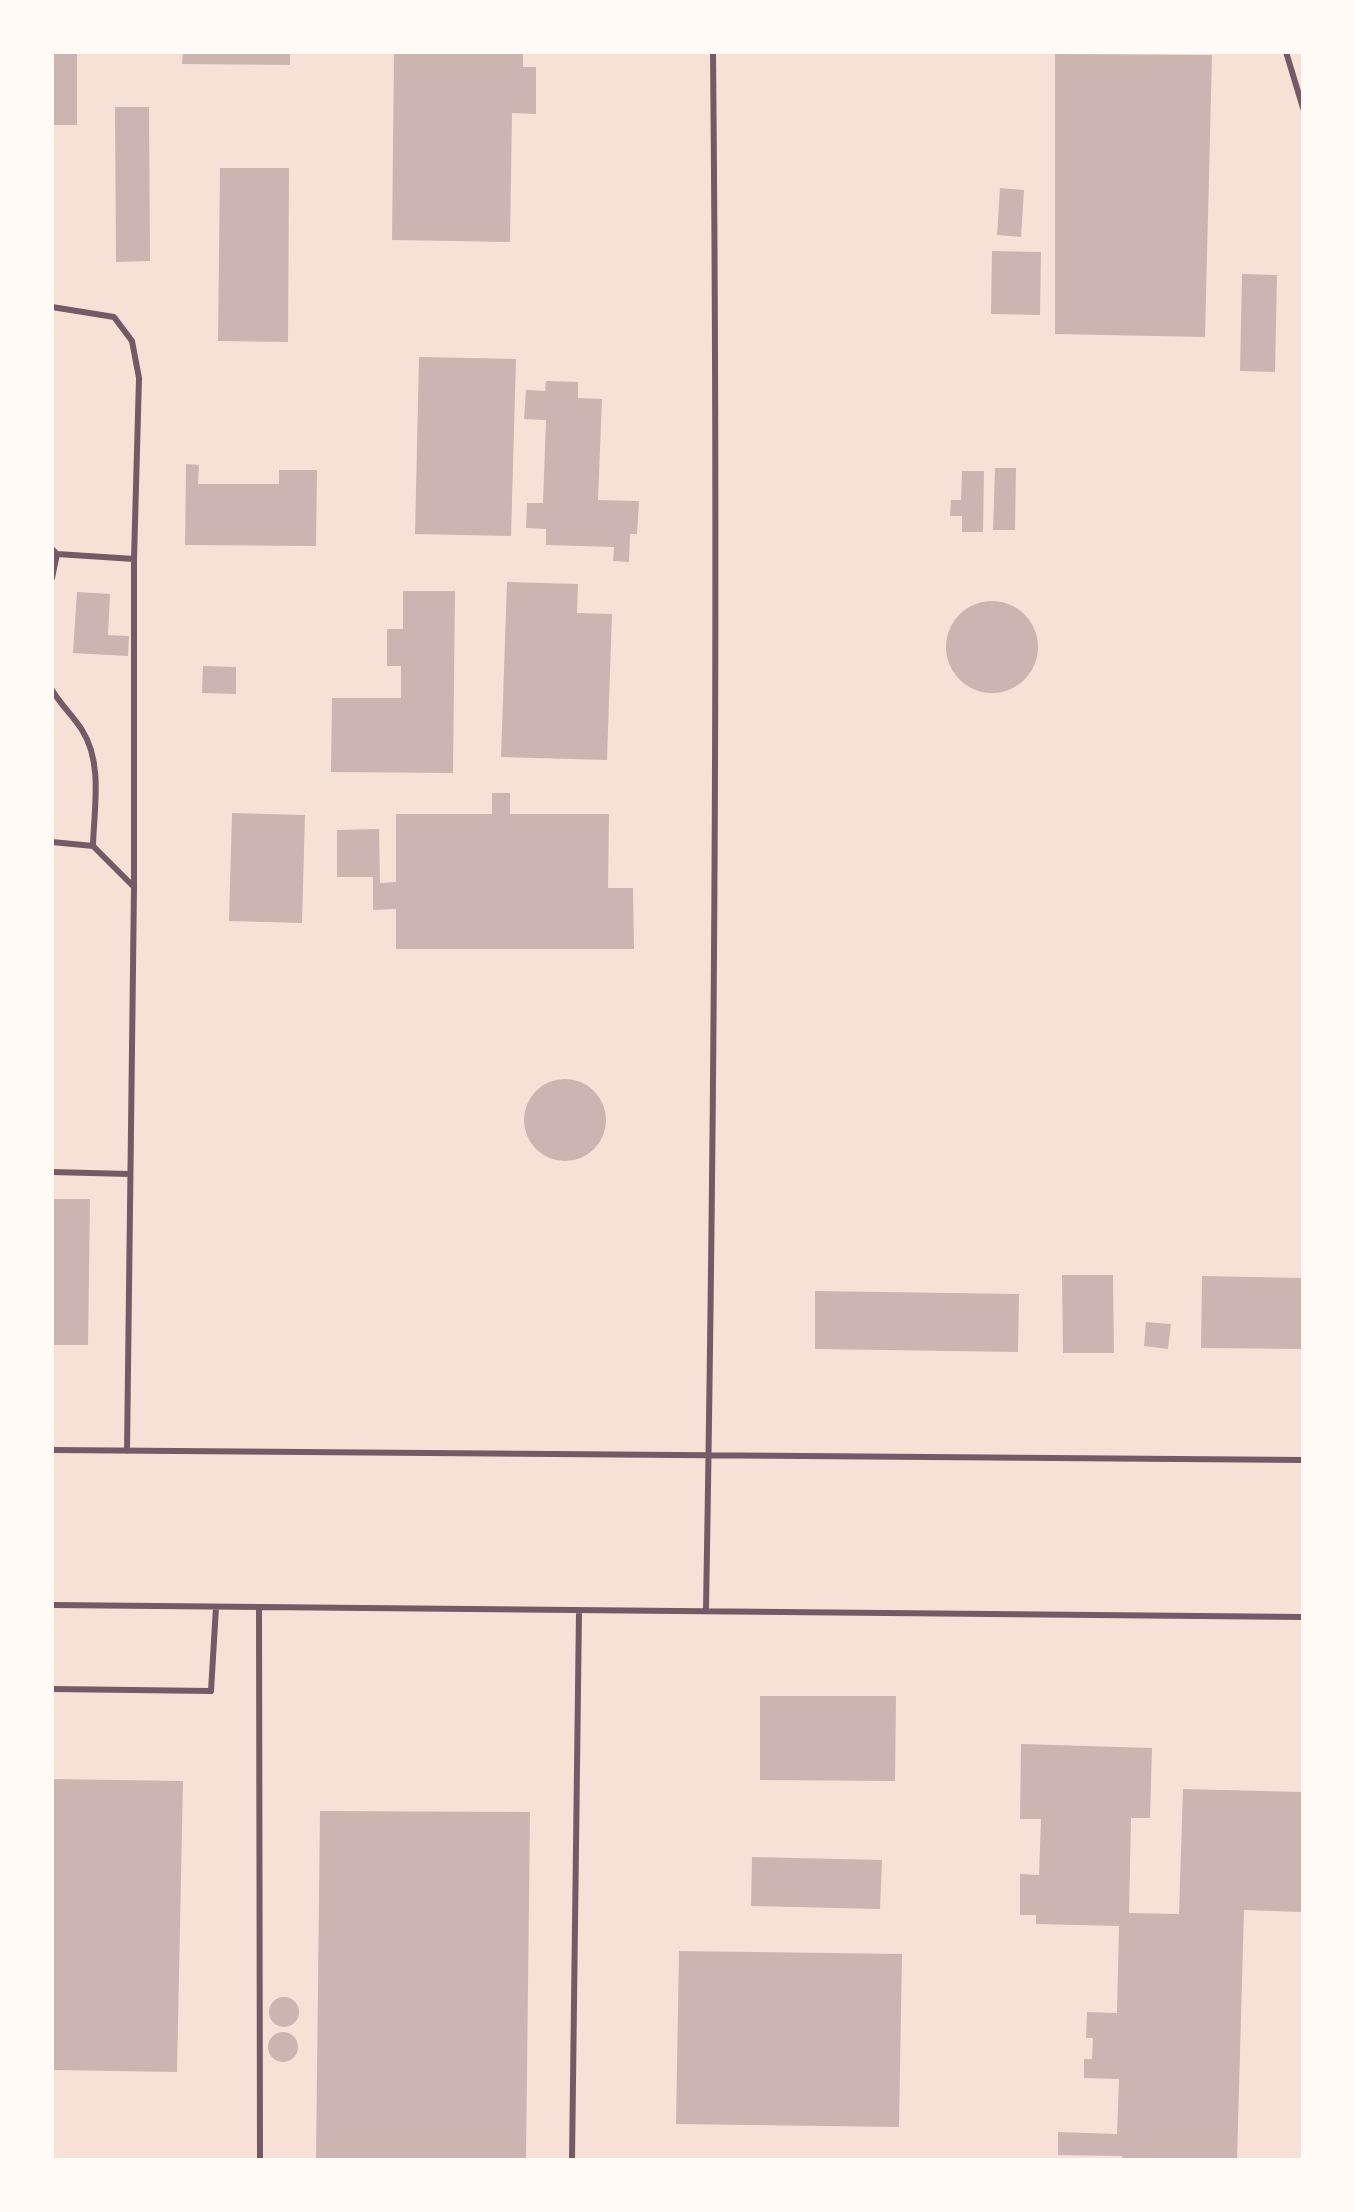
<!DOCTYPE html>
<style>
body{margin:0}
#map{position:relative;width:1355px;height:2212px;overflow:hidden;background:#f7e1d7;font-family:"PT Sans Narrow",sans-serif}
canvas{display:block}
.frame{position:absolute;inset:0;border:54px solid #fffaf5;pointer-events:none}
</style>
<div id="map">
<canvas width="1355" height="2212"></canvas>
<div class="frame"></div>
</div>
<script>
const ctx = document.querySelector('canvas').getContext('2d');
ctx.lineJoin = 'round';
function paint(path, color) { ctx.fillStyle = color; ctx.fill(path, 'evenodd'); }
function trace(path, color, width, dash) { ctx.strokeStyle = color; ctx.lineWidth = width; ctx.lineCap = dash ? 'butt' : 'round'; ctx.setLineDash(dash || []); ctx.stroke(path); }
paint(new Path2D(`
 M52,52H77V125H52Z
 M183,52H290V65L182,64Z
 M394,52H523V67H536V114L512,113L510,242L392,240Z
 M1055,54L1212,55L1205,337L1055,334Z
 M115,107H149L150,261L116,262Z
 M220,168H289L288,342L218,341Z
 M1000,188L1024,190L1021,237L997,235Z
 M992,251L1041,252L1040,315L991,314Z
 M1242,274L1277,275L1275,372L1240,371Z
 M419,357L516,359L511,536L415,534Z
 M546,381L578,382V398L602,399L598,500L639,501L637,534H630L629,562L613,561L614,547L546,545V529L526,528L527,503H543L546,420L524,419L526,390L545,391Z
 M186,464L199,465L198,484H279V470H317L316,546L185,545Z
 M995,468H1016L1015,530H993Z
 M962,471H984L983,532H962V516H950L951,500H961Z
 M507,582L578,584L577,613L612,614L607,760L501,757Z
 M403,591H455L453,773L331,772L332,698H401V666H387V629H403Z
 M77,592L110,594L108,635L129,636L128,656L73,653Z
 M946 647a46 46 0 1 1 92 0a46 46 0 1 1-92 0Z
 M203,666L236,667V694L202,693Z
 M492,793H510V814H609L608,888H633L634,949H396V909L373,910V877H337V830L379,829L380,883L396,882V814H492Z
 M232,813L305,815L302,923L229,921Z
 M524 1120a41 41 0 1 1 82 0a41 41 0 1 1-82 0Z
 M52,1199H90L88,1345H52Z
 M1062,1275H1113L1114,1353H1063Z
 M1202,1276L1303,1278V1349L1201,1348Z
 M815,1291L1019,1294L1018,1352L815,1349Z
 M1146,1322L1171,1324L1168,1349L1144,1346Z
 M760,1696H896L895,1781L760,1780Z
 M1021,1744L1152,1748L1150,1818H1131L1129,1913L1179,1914L1183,1789L1303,1792V1912L1244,1910L1237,2160H1122V2156L1058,2155V2132L1117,2134L1119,2079L1084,2078V2059H1092L1093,2038H1086L1087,2012L1117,2013L1119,1926L1036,1924V1915H1020V1874L1039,1875L1041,1819H1020Z
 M52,1779L183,1781L177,2072L52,2070Z
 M320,1811L530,1812L526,2160H316Z
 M752,1857L882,1860L880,1909L751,1906Z
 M679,1951L902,1954L899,2127L676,2124Z
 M269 2012a15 15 0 1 1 30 0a15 15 0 1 1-30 0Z
 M268 2047a15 15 0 1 1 30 0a15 15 0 1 1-30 0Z`), '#ccb4b1');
trace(new Path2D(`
 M1286,52L1303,108
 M52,307L114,317L132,341L139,378L134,559V887L127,1451
 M52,549L57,554L134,559
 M52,578L57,554
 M52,690C61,705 73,716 82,730C103,763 94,808 93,846L134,887
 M52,842L93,846
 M52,1172L129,1174
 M52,1450L1303,1460
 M52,1605L1303,1617
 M259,1608L260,2160
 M706,1610C715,1091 718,571 713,52
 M52,1689L211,1691L216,1607
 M572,2160L579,1611`), '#755966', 6);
</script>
